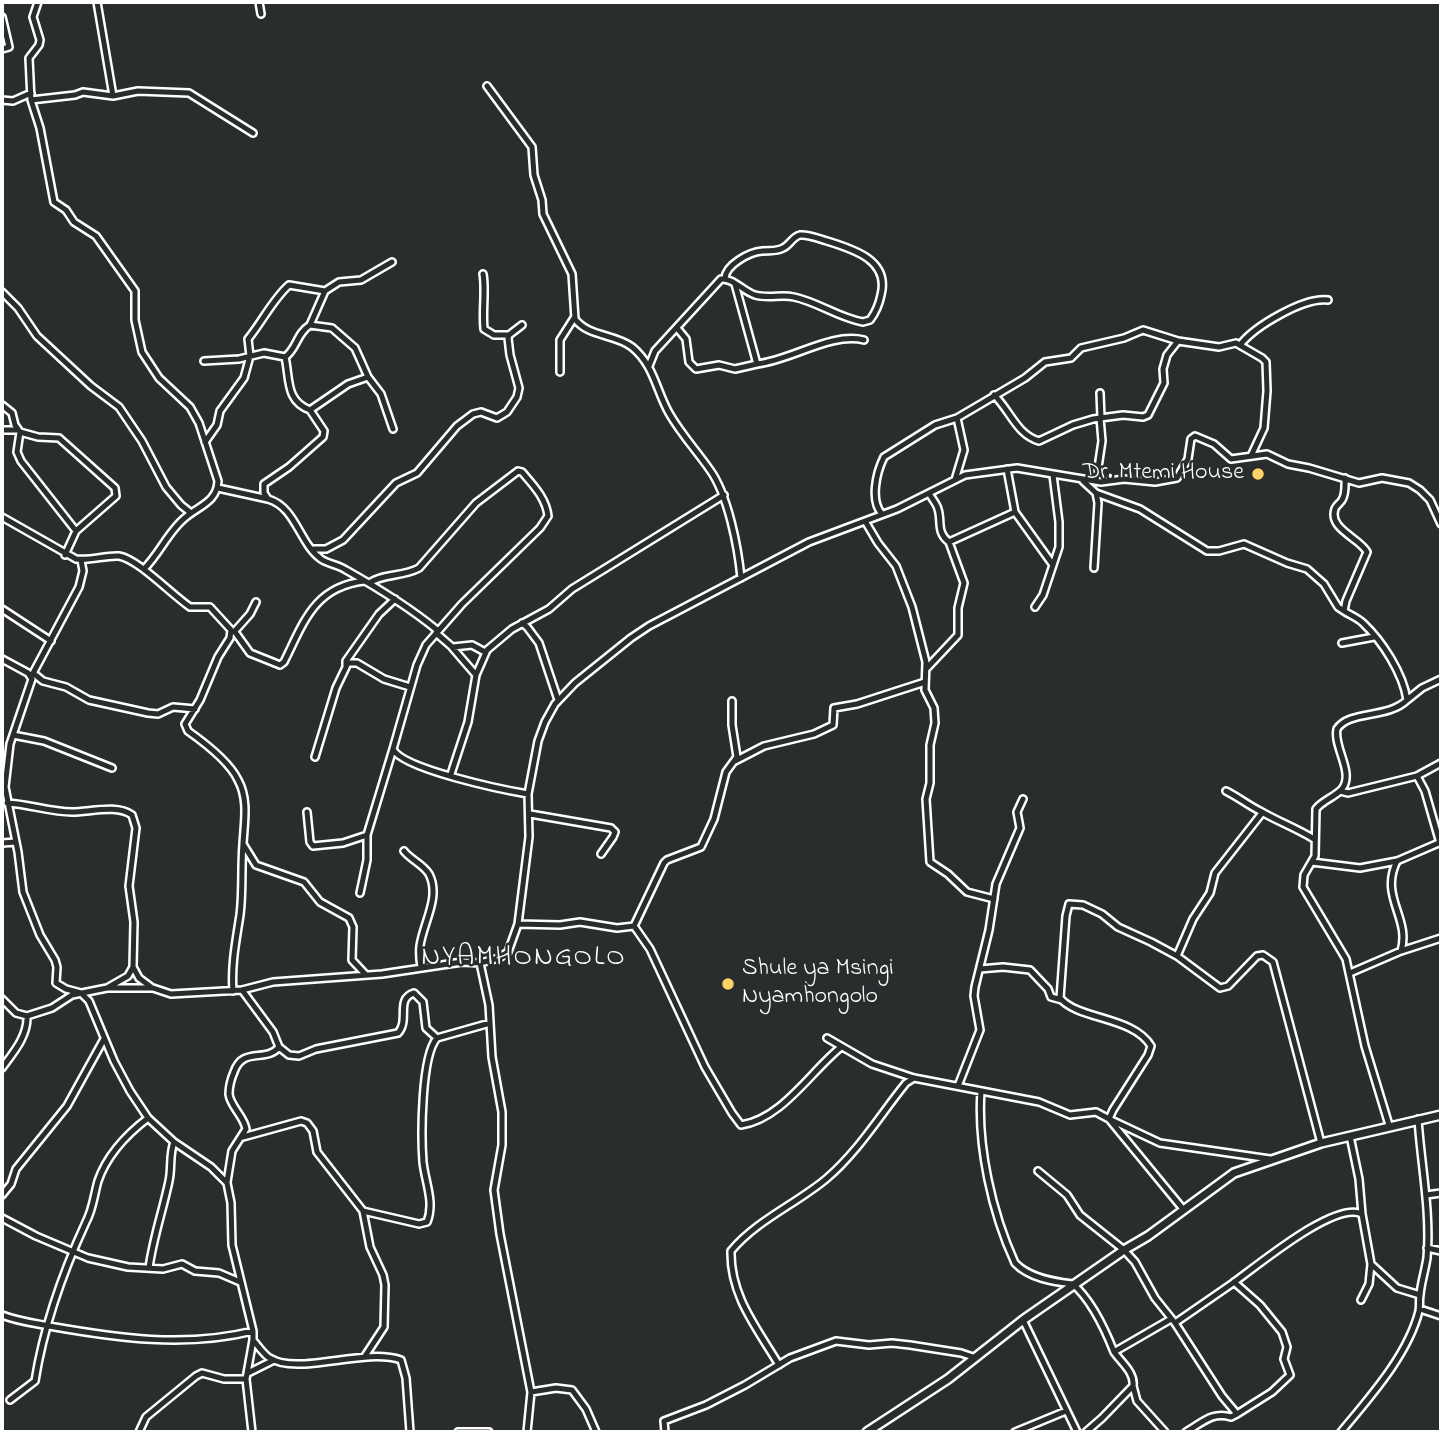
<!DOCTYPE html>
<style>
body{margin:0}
#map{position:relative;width:1443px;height:1434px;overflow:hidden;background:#2a2d2e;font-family:"Indie Flower",sans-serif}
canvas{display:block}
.frame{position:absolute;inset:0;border:4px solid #fff;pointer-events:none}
</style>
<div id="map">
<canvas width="1443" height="1434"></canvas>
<div class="frame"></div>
</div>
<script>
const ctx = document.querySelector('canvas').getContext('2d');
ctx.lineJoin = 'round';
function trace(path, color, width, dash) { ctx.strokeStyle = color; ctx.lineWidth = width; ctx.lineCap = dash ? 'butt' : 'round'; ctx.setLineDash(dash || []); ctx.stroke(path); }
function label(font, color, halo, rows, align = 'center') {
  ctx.font = font + ' "Indie Flower",sans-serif'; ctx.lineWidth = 5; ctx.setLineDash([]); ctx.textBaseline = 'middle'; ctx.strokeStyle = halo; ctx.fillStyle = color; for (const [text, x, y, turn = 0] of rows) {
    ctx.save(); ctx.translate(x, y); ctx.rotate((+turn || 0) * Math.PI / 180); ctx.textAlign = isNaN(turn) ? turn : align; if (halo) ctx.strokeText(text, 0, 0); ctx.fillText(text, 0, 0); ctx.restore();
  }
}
const minor = new Path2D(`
 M38,2L33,17L40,40L39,45L29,58L31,100L40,128L54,202L66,210L74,222L96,236L135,291V320L142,352L159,378L190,407L199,423L218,481C217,502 199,506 186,517C169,530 160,553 144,569
 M97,2L113,96
 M259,2L261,14
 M2,17L9,47L2,49
 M487,86L532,147L534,175L542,200L543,214L572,274L575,319C588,337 616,334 632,347C654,365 656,390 669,413C681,434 696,450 710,470C728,495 738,547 741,578
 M2,100L13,101L31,93
 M31,100L75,95L83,92L113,96L138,91L189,93L253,133
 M483,274C486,291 482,310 484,329L494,335H509
 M735,284L757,364C792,360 831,332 864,340
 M2,292L18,308L37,336L91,386L119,407L142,441L166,487L181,505L191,513
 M310,325L325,291
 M677,328L686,339L689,362L696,369L719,365L735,369L757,364
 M1240,345C1255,326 1304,297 1328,300
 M285,357C290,378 285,401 310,410
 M204,361L239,359L264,353L285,357C297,349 296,334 310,325L332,328L355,348L368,377L381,394L393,429
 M649,366L655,351L721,279C733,278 743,291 755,295C769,299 781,294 794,297C818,302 839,318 863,322L870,320C876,312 879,305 881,295C890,260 853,249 827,241C819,239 809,234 800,235C792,237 790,245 783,248C776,252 769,250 762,251C749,252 726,265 725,278
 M560,372V340L574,318
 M368,377L348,384L310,410L324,431L323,437L289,467L264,484V493L268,499C296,507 299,543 321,559C328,564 339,565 346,570C378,588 409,607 437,630
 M1100,393L1101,418
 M994,395C1010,410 1016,434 1039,441L1073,425L1093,419L1123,415L1143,417L1148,415L1164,383L1163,369L1167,355L1178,341L1219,347L1236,343L1262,358L1266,362L1267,391L1264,428L1251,456
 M2,405L12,413L15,425L20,432L38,437L59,438L115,488L116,496L76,531L65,555
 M2,430H17
 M20,432L17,452L21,461L76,531
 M205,442L217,425L220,411L244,378L250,356L248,339C262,322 273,299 289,285L325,291L339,282L361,280L392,262
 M1007,469L1015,512L1053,565
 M1345,478C1345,485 1346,494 1342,500C1341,502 1335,507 1335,509C1328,529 1360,538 1367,552L1346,601L1344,611C1350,615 1358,618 1363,623C1382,641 1403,673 1407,700C1388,719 1349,710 1337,729C1333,747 1355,773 1342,789C1335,797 1323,800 1316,809L1315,856L1304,875L1303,887L1346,959L1365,1046L1389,1125
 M955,480L964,450L957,418L1025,378L1045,362L1071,358L1081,348L1124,338L1143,330L1178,341
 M1083,481L1096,493L1140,509L1207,551H1219L1244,544L1287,563L1307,569L1324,584L1338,607L1344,611
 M1096,481L1102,441L1100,418
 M218,488L268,499
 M929,493C932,499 937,504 938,509C942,521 936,532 949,542L1015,512
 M882,514C870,501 876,473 884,457L935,425L957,418
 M2,517L76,559C91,561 105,555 119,556C138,559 172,595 190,607H210L231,630L230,638L218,657L200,700L185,724L188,731C205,743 229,761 238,780C249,800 244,823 243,844C241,868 243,892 240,915C236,941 231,965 233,991
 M865,521L878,543L896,566L912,607L926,662L925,690L934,708L935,723L930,745V783L926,799L930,862L948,874L967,892L994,899
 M314,549H326L343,540L396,483L417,473L457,426L473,414L481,412L497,418L507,412L517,397L519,388L510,355L508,338L509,335L522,325
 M1094,568L1098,503L1096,493
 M369,583C384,573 403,577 419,568L476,503L518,471L522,472C533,485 546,498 548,516L540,528L462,604L426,645L417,665L393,749C402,769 504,790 528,794
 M1035,607L1043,595L1059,547V522L1053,475
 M2,609L51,641
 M522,623L527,627L539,643L558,700
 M234,632L250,614L256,602
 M235,632L250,653L280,665L284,662C304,622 314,587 364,581
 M436,633L451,646L476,675
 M1342,643L1374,637
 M453,647L472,645L485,652
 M2,659L28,673L32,679L10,744L5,787L18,852L23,892L40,935L55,960L57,967L56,983L66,989L81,993L89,1001L114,1061L130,1091L148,1118L174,1142L211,1167L227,1183L231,1203L232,1245L253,1331V1340L246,1379L252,1432
 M346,665V661L379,614L395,599
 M927,668L958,635V608L964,583L949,542
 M33,673L43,681L66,687L89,700L148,713L158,714L173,707L195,709
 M31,677L79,587L83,571L81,560
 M1407,700L1422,688L1441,679
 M13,735L44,741L112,768
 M315,757L336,688L348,663H357L384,679L410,687
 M735,761L764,746L814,734L833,725L834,708L857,704L925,682
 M451,774L468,722L476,675L487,650L512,629L549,609L572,589L724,495
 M1417,776L1425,791L1440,843
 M1226,791C1238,797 1248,805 1260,811C1277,821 1296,828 1314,839
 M1340,791L1348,793L1417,776L1441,763
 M7,803C29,804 50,812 72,812C90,812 117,804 132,815L136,828L129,886L134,922L133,967L128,976L107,988
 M307,812L310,842L313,846L343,843L367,835L393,749
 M530,814L611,828L615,832L613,837L601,854
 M2,843L16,842
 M243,844L256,865L304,882L320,902L349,918L353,927L352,960L366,975
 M404,851C411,860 423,864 429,874C441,897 423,923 420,946C419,953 420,961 421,968
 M1397,861C1379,897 1411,918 1401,951
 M1312,862L1360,868L1397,861L1441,842
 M360,893L367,860V835
 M518,924L560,925L580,922L617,928L634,926L664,863L667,860L701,847L714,819L726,772L737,757L732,725V701
 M634,926L650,949L705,1067L732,1113L741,1125C782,1119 811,1071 841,1047
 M1177,956L1193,919L1210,893L1215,873L1262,813
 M480,963L489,1005L492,1057L502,1112V1145L494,1190L500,1234L531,1392L527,1432
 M133,967L139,978L151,987
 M980,969L1003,967L1030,970L1048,989L1051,997L1062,1000
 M1350,973L1401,951L1441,938
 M2,999L16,1013L27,1016L52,1008L72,995L107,988H153L171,994L242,990L273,982L382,974L462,962L480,963L499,958L508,952L518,924L529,837L528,794L538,741L545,722L555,704L575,683L631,638L649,626L809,542L897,509L965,475L1017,468L1101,482L1124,479L1155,482L1177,478L1188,459L1191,439L1195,436L1214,444L1231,459L1267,454L1288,464L1309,468L1359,483L1382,478L1409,483L1420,490L1430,500L1441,524
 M827,1038L872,1064L914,1078L1039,1102L1070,1115L1096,1112L1109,1119L1183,1209
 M279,1047L289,1055L299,1056L316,1049L398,1033C410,1020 395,999 414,993L423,1002L426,1028L437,1038
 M2,1068C13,1053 28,1036 27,1016
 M958,1086L980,1030L974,996L975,987L989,930L996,884L1020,828L1017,812L1023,799
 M981,1091C977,1146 992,1213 1015,1263C1029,1278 1054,1282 1073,1284C1092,1301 1105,1329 1114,1352L1171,1319
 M1350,1136L1359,1179L1362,1214L1371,1264L1369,1284L1361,1300
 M243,1137L301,1121L307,1123L313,1131L317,1152L363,1211L370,1247L383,1275L385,1285L384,1327L365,1356
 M1270,1159L1160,1143L1109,1119L1113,1110L1148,1055L1151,1046C1133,1016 1078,1020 1060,998L1066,916L1069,904L1083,905L1102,914L1118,927L1151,942L1177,956L1220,988L1228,986L1257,956L1263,955L1273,962L1321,1143
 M1038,1171L1067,1195L1080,1215L1124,1250L1135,1262L1155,1298L1175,1323L1222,1396L1237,1414
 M227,1182L232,1151L246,1129C244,1116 230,1106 229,1094C229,1086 231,1079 234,1072C243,1046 266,1063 279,1047L273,1032L242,990
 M2,1195L11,1184L16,1169L67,1106L104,1039
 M1426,1195L1441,1193
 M363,1211L419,1224L427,1222C435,1202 425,1182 423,1162C421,1136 421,1056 437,1038L490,1023
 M2,1218L36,1236L88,1258L128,1267L163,1269L182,1264L195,1271L219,1273L240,1282
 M1427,1248L1441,1251
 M1371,1264L1397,1288L1420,1295
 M149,1268C153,1238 163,1210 169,1181C172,1168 169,1155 174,1142
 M1420,1309L1441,1316
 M2,1315C17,1321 33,1323 49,1326C117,1338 185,1348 253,1331
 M1023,1320L1077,1432
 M1175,1323C1194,1310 1213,1297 1233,1283C1256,1267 1335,1200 1362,1214
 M253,1340C258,1346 262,1352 268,1357C297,1377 363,1347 401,1360L406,1378L410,1432
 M779,1365C757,1328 730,1296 731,1251C757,1220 796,1204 826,1179C858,1152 880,1115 906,1083L914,1078
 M248,1373L274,1360
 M1133,1386L1137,1401L1165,1432
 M531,1392L556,1388L572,1390L586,1409L596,1432
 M10,1400L35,1381C44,1324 62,1274 86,1222C93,1209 94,1195 98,1181C107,1155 127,1134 148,1118
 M139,1432L146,1417L196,1376L202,1373L224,1379H246
 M458,1432H489
 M665,1432L664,1421L706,1405L745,1385L790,1358L836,1341L869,1345L892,1343L910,1345L961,1353L976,1358
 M1015,1432L1066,1411
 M1086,1432L1102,1418L1133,1386C1135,1373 1122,1363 1114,1352
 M1186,1432C1202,1423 1212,1411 1231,1417L1237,1414L1272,1392L1290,1375L1284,1359L1287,1347L1282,1332L1260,1305L1234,1282
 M1341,1432C1369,1398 1408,1355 1419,1311C1420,1306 1419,1300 1420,1295C1421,1283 1425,1271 1427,1258C1431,1212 1421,1165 1418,1119`);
const secondary = new Path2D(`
 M867,1432L948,1379L1023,1320L1124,1250L1148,1236L1234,1173L1321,1143L1441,1115`);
trace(minor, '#fff', 10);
trace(secondary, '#fff', 12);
trace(minor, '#2a2d2e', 5);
trace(secondary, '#2a2d2e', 7);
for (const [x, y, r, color] of [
 [1258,474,7,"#ffd166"],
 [728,984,7,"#ffd166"]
]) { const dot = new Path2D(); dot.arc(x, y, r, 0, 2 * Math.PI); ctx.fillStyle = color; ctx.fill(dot); trace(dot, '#2a2d2e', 2.5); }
label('24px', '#fff', '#2a2d2e', [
 ["Dr. Mtemi House",1244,474],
 ["Shule ya Msingi",742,970,"left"],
 ["Nyamhongolo",742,998,"left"]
], 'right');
ctx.letterSpacing = '2px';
label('28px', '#fff', '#2a2d2e', [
 ["NYAMHONGOLO",524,959]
]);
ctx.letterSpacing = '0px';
</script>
